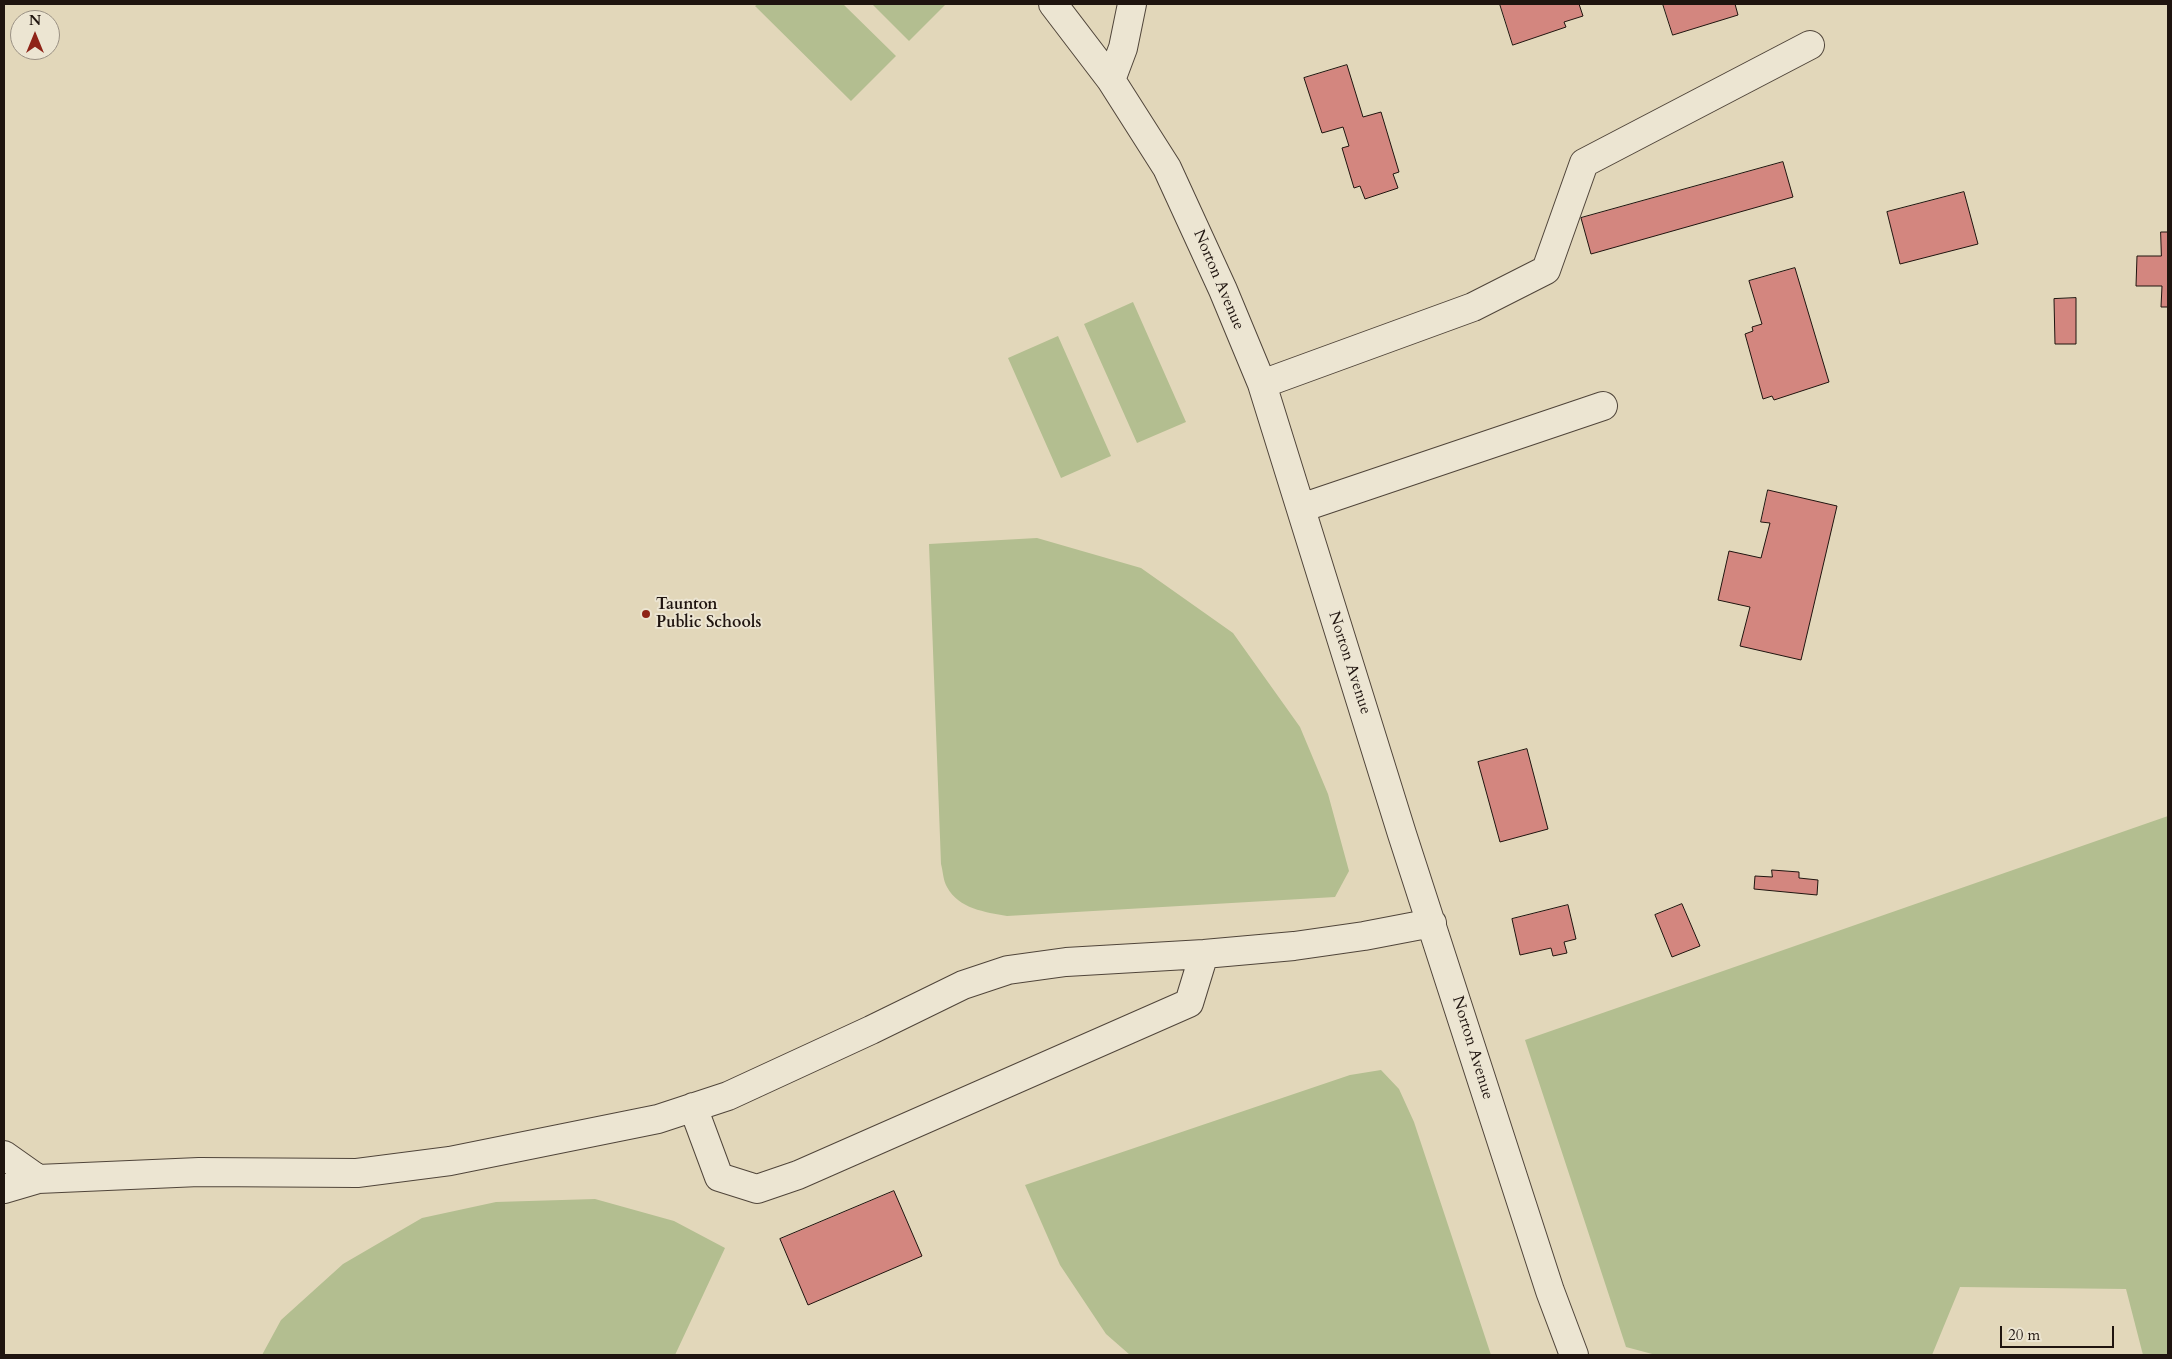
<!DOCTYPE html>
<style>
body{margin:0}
#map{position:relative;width:2172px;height:1359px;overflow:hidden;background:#e2d7ba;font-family:Cardo,serif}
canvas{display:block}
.frame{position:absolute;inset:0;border:5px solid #1f140f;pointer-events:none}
.north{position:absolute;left:10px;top:10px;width:50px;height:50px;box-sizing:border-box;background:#ece5d2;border:1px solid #9a9184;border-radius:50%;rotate:0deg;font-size:14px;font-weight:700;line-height:20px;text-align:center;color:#1f140f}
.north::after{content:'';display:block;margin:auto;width:18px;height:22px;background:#8f2418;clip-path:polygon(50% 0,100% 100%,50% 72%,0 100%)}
.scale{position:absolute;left:2000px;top:1326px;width:114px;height:22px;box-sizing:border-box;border:2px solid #1f140f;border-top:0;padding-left:6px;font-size:15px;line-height:18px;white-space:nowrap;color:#1f140f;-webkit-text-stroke:4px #ece5d2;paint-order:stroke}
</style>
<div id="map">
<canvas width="2172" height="1359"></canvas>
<div class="frame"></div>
<div class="north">N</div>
<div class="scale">20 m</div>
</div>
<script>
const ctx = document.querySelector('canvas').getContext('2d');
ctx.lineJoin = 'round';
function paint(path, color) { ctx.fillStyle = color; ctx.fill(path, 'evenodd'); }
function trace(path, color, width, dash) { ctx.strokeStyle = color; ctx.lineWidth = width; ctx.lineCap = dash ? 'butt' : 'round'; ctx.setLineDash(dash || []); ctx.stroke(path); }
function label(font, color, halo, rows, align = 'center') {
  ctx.font = font + ' Cardo,serif'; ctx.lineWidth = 4; ctx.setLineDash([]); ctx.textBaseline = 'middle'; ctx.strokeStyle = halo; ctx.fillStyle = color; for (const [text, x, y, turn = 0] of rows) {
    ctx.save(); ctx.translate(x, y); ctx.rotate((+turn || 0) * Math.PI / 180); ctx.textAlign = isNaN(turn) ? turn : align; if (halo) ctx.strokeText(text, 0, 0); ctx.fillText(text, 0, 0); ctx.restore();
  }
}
paint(new Path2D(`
 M758,4H843L896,56L851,101L755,6Z
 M872,4H946L909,41Z
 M1133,302L1186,422L1137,443L1084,324Z
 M1058,336L1111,456L1061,478L1008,358Z
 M1037,538L1141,568L1233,633L1300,727L1328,794L1349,871L1335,897L1007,916C985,912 959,909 947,887C943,880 943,871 941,864L929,544Z
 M2168,816V1355H2143L2126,1289L1960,1287L1932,1355H1656L1626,1347L1525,1040Z
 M1381,1070L1399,1089L1414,1122L1491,1355H1130L1106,1334L1060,1265L1025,1185L1350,1075Z
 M595,1199L674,1221L725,1248L675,1355H262L281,1320L343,1264L422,1218L496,1202Z`), '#b3be90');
const building = new Path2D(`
 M1500,4H1579L1583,16L1564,22L1566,27L1513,45Z
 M1663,4H1735L1738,15L1673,35Z
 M1347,65L1363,117L1381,112L1399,172L1393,174L1398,188L1365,199L1360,186L1354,188L1342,148L1349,146L1343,127L1322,133L1304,78Z
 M1783,162L1793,197L1591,254L1581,218Z
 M1964,192L1978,244L1900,264L1887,212Z
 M2161,232H2168V307H2161L2162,286H2136L2137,256H2161Z
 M1795,268L1829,382L1774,400L1772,396L1763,399L1745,334L1753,331L1752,327L1762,324L1749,281Z
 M2076,298V344H2055L2054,299Z
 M1768,490L1837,506L1801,660L1740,646L1750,607L1718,600L1729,551L1761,558L1770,523L1761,522Z
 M1527,749L1548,829L1500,842L1478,762Z
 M1772,870L1799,872V878L1818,880L1817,895L1754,889L1755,876L1772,877Z
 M1682,904L1700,946L1672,957L1655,915Z
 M1568,905L1576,939L1564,942L1567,953L1553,956L1551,948L1520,955L1512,919Z
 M894,1191L922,1256L808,1305L780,1239Z`);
paint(building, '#d3867f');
trace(building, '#1f140f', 1);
const minor = new Path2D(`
 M1053,4L1111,80L1167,168L1223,290L1262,384L1402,834L1550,1291L1574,1355
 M1111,80L1123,48L1132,4
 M1262,384L1473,307L1546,270L1584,163L1810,45
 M1301,508L1603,406
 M693,1107L719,1177L757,1189L798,1175L1189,1003L1204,954
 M4,1155L38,1179
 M4,1189L38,1179L199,1172L357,1173L450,1161L658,1119L728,1096L871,1030L963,985L1008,970L1066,962L1204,954L1294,946L1364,936L1432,923`);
trace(minor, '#50453a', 30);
trace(minor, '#ece5d2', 28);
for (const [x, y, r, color] of [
 [646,614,5,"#8f2418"]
]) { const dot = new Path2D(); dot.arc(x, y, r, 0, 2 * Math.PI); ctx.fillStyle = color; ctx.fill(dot); trace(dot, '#ece5d2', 2); }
label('16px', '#1f140f', '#ece5d2', [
 ["Norton Avenue",1218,280,67],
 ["Norton Avenue",1349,663,72],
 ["Norton Avenue",1472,1048,73]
]);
label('bold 16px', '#1f140f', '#ece5d2', [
 ["Taunton",656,605],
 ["Public Schools",656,623]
], 'left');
</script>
